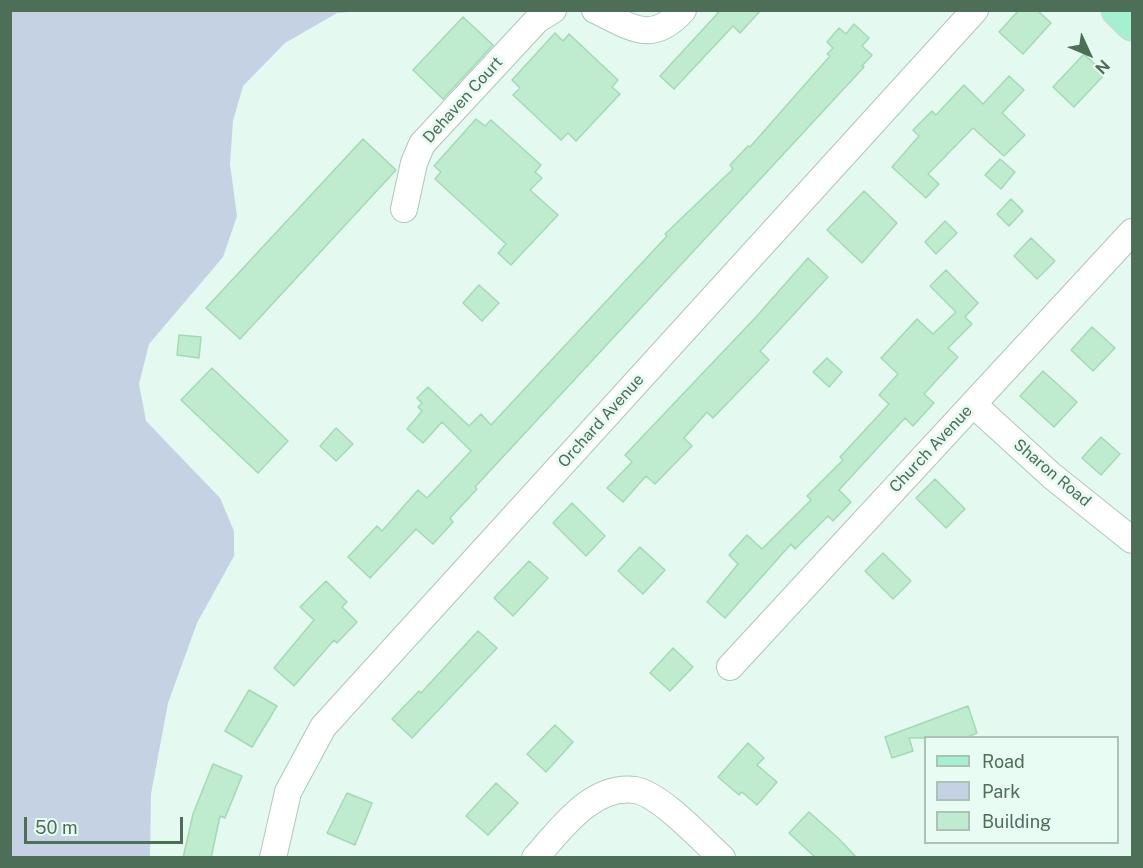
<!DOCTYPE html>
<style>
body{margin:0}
#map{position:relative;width:1143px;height:868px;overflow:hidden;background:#e4f9f0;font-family:"Public Sans",sans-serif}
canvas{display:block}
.frame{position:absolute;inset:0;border:12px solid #4d6e57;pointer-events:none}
.legend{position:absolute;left:924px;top:736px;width:195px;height:108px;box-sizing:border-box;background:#e9fcf4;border:2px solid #abc3b5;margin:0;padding:8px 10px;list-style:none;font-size:18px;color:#4d6e57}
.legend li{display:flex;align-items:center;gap:12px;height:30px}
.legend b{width:30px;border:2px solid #abc3b5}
.north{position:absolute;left:1059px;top:24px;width:60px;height:60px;-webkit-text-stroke:4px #e9fcf4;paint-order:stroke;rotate:134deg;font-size:16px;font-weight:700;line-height:24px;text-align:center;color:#4d6e57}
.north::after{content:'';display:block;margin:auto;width:21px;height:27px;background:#4d6e57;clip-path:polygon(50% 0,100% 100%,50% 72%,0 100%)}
.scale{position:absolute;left:24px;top:817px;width:159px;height:27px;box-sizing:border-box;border:3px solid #4d6e57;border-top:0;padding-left:8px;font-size:18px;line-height:21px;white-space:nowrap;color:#4d6e57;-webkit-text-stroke:4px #e9fcf4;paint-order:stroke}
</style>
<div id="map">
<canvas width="1143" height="868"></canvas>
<div class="frame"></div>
<ul class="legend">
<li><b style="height:8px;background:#a4f0d1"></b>Road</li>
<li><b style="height:16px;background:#c4d2e4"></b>Park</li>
<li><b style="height:16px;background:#bfebcf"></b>Building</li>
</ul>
<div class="north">N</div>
<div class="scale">50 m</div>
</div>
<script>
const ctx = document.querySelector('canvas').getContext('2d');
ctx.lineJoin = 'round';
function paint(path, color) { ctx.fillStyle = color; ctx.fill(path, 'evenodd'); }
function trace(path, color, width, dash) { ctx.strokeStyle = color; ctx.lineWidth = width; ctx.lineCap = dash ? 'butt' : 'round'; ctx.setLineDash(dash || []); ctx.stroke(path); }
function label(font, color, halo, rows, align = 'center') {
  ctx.font = font + ' "Public Sans",sans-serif'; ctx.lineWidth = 6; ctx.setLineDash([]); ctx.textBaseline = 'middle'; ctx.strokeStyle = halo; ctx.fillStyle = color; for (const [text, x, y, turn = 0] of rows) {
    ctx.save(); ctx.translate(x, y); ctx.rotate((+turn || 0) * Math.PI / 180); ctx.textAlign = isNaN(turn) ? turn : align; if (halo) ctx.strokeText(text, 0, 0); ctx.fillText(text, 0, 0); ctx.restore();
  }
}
paint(new Path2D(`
 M10,11H360L337,13L285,43L243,86L233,121L230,164L237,216L223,257L149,344L139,384L146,421L220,498L234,531V556L197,623L168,703L151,794L150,857H11Z`), '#c4d2e4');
const building = new Path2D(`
 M716,10H761L740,33L733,26L674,89L660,76L718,13Z
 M1019,10H1037L1051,23L1023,54L999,32Z
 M463,17L493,45L443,99L413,70Z
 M854,24L869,38L862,46L872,55L862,66L864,67L475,487L477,489L450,518L453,522L433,544L416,529L370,578L348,557L377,526L382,531L418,490L427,498L471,451L442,422L423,443L407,429L422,411L418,407L422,403L417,398L428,387L469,426L481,414L491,425L667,236L665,234L733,169L730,165L748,146L750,147L830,56L827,54L833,48L827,42L839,28L846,34Z
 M555,33L563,41L569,34L618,80L612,87L620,94L576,141L568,133L561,140L513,95L520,88L512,80Z
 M1084,54L1105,74L1074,107L1053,87Z
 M1009,76L1024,90L1002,113L1025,135L1004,156L973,128L928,174L939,184L926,198L892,167L919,136L913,130L932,111L936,115L964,85L983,104Z
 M476,119L485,126L491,120L541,165L535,172L542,178L530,190L558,215L511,265L498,253L506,244L435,179L441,172L434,166Z
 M363,139L396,170L240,339L206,308Z
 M1000,159L1015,172L1001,189L985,175Z
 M864,191L897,223L862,263L827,230Z
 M1011,199L1023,211L1009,226L997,214Z
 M945,221L957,233L936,254L925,242Z
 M1031,238L1055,261L1037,279L1014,256Z
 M808,258L828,277L760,351L769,360L713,418L707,412L684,438L692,446L655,484L646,476L623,502L607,488L632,462L625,455L756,317Z
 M946,270L978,303L965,317L972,324L948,348L958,357L924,394L934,403L913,426L905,418L839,490L851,502L833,521L828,516L795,549L791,544L725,618L707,602L738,564L729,555L747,535L762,549L811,500L807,496L843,460L840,457L889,404L879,395L898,374L881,358L917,319L933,334L956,312L930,286Z
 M479,285L499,303L482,321L463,303Z
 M1092,327L1115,348L1093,371L1071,350Z
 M179,335L201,337L199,358L177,355Z
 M827,358L842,372L829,387L813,372Z
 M212,368L288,441L258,473L181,400Z
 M1043,371L1077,402L1054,427L1020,396Z
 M336,428L353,444L336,461L320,446Z
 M1101,437L1120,454L1101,475L1082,458Z
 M935,479L965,509L946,528L916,498Z
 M572,503L605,536L586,556L553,523Z
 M640,547L665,570L643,594L618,571Z
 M883,553L911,581L893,599L865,571Z
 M529,561L548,578L513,616L494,598Z
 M326,581L347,602L342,607L357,622L337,643L334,640L294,686L274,668L314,620L300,607Z
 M478,631L497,648L412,738L392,719L419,691L421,693Z
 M673,648L693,667L670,691L650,673Z
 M249,690L277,706L252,747L225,731Z
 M968,706L977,733L965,738H909L913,751L892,758L885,737Z
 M555,725L573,742L546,772L527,754Z
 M748,743L764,758L757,765L777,782L757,805L742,792L739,795L718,777Z
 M213,764L242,776L225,818L220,816L211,858H183L193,814Z
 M496,783L518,803L488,835L466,816Z
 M347,793L372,803L355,845L327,833Z
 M809,812L839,839L857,858H816L789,833Z`);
paint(building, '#bfebcf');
trace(building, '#a1dbb5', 1.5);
const minor = new Path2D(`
 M595,10C630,26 651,46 683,10
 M404,209L414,163L422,144L537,20L553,10
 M973,404L1052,476L1132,540
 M730,667L1132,232
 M273,858L288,792L323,727L975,10
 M535,858C560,830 592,784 635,790C660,794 702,840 722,858`);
const major = new Path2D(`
 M1118,10L1132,24`);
trace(minor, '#acc8b7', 28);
trace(major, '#cdd6d0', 35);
trace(minor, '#fff', 26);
trace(major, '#a4f0d1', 33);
label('16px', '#4d6e57', '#e9fcf4', [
 ["Dehaven Court",463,100,-48],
 ["Orchard Avenue",601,421,-48],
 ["Church Avenue",931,449,-47],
 ["Sharon Road",1052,473,40]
]);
</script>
